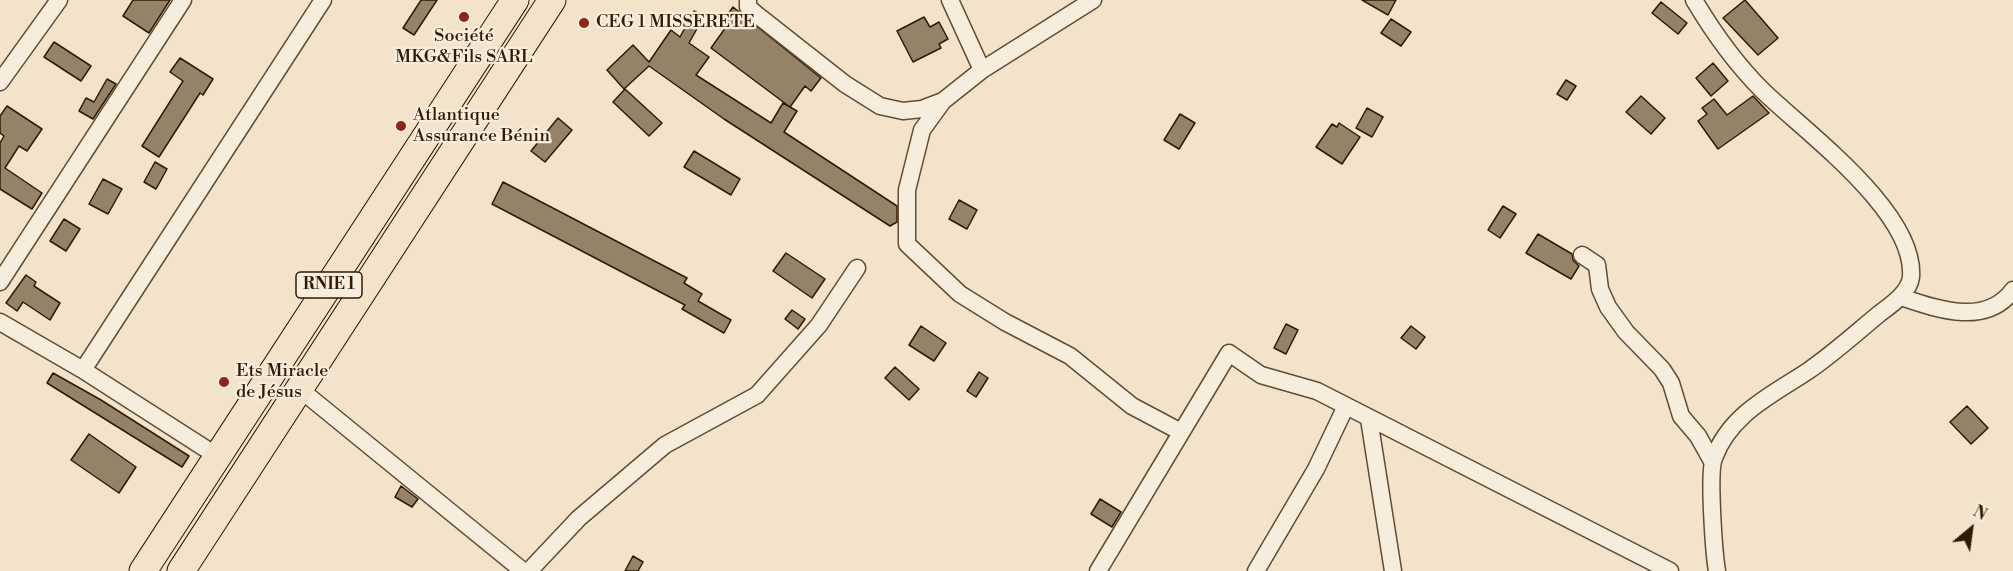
<!DOCTYPE html>
<meta charset="utf-8">
<style>
body{margin:0}
#map{position:relative;width:2013px;height:571px;overflow:hidden;background:#f3e3ca;font-family:"Libre Bodoni",serif}
canvas{display:block}
.north{position:absolute;left:1941px;top:499px;width:60px;height:60px;-webkit-text-stroke:4px #f7eddd;paint-order:stroke;rotate:29deg;font-size:16px;font-weight:700;line-height:24px;text-align:center;color:#301b00}
.north::after{content:'';display:block;margin:auto;width:21px;height:27px;background:#301b00;clip-path:polygon(50% 0,100% 100%,50% 72%,0 100%)}
</style>
<div id="map">
<canvas width="2013" height="571"></canvas>
<div class="north">N</div>
</div>
<script>
const ctx = document.querySelector('canvas').getContext('2d');
ctx.lineJoin = 'round';
function paint(path, color) { ctx.fillStyle = color; ctx.fill(path, 'evenodd'); }
function trace(path, color, width, dash) { ctx.strokeStyle = color; ctx.lineWidth = width; ctx.lineCap = dash ? 'butt' : 'round'; ctx.setLineDash(dash || []); ctx.stroke(path); }
function label(font, color, halo, rows, align = 'center') {
  ctx.font = font + ' "Libre Bodoni",serif'; ctx.lineWidth = 4.5; ctx.setLineDash([]); ctx.textBaseline = 'middle'; ctx.strokeStyle = halo; ctx.fillStyle = color; for (const [text, x, y, turn = 0] of rows) {
    ctx.save(); ctx.translate(x, y); ctx.rotate((+turn || 0) * Math.PI / 180); ctx.textAlign = isNaN(turn) ? turn : align; if (halo) ctx.strokeText(text, 0, 0); ctx.fillText(text, 0, 0); ctx.restore();
  }
}
const building = new Path2D(`
 M133,0H170L149,33L123,16Z
 M421,0H437L414,35L403,28Z
 M1362,0H1396L1388,15Z
 M1745,0L1778,38L1758,55L1723,18Z
 M1661,2L1687,23L1678,34L1652,13Z
 M733,7L821,78L811,91L805,86L790,107L711,48L726,27L721,24Z
 M694,11L704,16L689,43L709,57L696,75L771,123L783,103L797,111L784,132L897,206V222L890,226L724,119L649,66L624,89L607,70L633,45L649,62L671,30L680,37Z
 M924,17L930,27L939,22L948,39L939,44L941,48L913,62L897,31Z
 M1391,19L1411,32L1401,46L1381,33Z
 M54,42L91,66L81,81L44,57Z
 M180,58L213,79L203,95L200,93L159,157L142,146L183,81L170,72Z
 M1713,63L1728,81L1711,96L1696,78Z
 M107,79L116,84L93,119L79,111L86,98L94,102Z
 M1566,80L1576,86L1567,100L1557,94Z
 M625,89L662,123L649,136L613,102Z
 M1641,96L1665,118L1651,134L1626,112Z
 M1753,96L1769,113L1718,149L1698,121L1707,114L1702,108L1714,99L1727,115Z
 M7,106L42,129L27,151L19,146L5,168L42,193L32,209L0,189V143L4,136L0,133V116Z
 M1367,108L1383,117L1372,137L1356,128Z
 M1180,114L1195,123L1179,149L1164,140Z
 M558,118L572,130L545,162L531,151Z
 M1339,123L1360,137L1342,164L1316,147L1332,124L1337,127Z
 M694,151L740,179L731,195L684,167Z
 M155,162L167,169L156,189L144,182Z
 M103,179L122,189L108,214L89,204Z
 M503,182L687,278L684,283L702,294L698,301L731,320L724,333L682,309L685,305L492,204Z
 M959,200L977,210L967,229L949,219Z
 M1503,206L1516,214L1500,238L1488,230Z
 M64,219L80,229L66,251L50,241Z
 M1538,234L1572,254L1573,260L1579,266L1571,279L1526,253Z
 M786,253L825,279L812,298L773,271Z
 M26,275L36,282L34,286L60,303L50,320L23,302L17,311L6,303Z
 M792,310L805,319L798,329L785,319Z
 M1286,324L1298,330L1286,354L1274,348Z
 M921,326L946,343L934,361L909,345Z
 M1411,326L1425,337L1416,349L1401,338Z
 M895,367L919,389L909,400L885,378Z
 M979,372L988,378L976,397L967,391Z
 M53,373L101,400L189,456L182,467L47,383Z
 M1967,406L1988,428L1971,444L1950,422Z
 M89,434L136,467L119,493L71,460Z
 M401,486L418,499L412,507L395,497Z
 M1100,499L1121,512L1112,527L1091,514Z
 M633,556L643,562L638,571H625Z`);
paint(building, '#958369');
trace(building, '#301b00', 1.5);
const minor = new Path2D(`
 M748,0V7L756,14L845,84L880,106L903,111L922,109L943,101L982,70L1093,0
 M950,0L982,70
 M1694,0C1713,32 1736,64 1762,90C1805,132 1916,212 1911,277C1909,293 1891,305 1879,314C1856,333 1833,354 1808,371C1772,395 1730,414 1714,458C1708,472 1714,553 1717,571
 M0,82L59,0
 M943,101L922,130L907,190V244L960,294L1005,322L1070,356L1132,406L1181,432
 M1582,255L1597,265L1600,289L1608,307L1626,332L1662,369L1671,383L1681,416L1698,436L1712,461
 M0,282L183,0
 M1901,297C1937,309 1986,327 2013,290
 M0,322L83,370L217,456
 M83,370L323,0
 M307,395L523,571
 M1369,419L1393,571
 M529,571L579,518L665,445L757,395L819,325L857,268
 M1098,571L1229,353L1261,375L1317,391L1670,571
 M1256,571L1316,469L1346,406`);
const trunk = new Path2D(`
 M143,571L515,0
 M181,571L552,0`);
trace(minor, '#614d32', 19);
trace(trunk, '#301b00', 29);
trace(minor, '#f7eddd', 16);
trace(trunk, '#f3e3ca', 27);
for (const [x, y, r, color] of [
 [464,17,6,"#8f2418"],
 [584,23,6,"#8f2418"],
 [401,126,6,"#8f2418"],
 [224,382,6,"#8f2418"]
]) { const dot = new Path2D(); dot.arc(x, y, r, 0, 2 * Math.PI); ctx.fillStyle = color; ctx.fill(dot); trace(dot, '#f7eddd', 2); }
for (const [x, y, w] of [
 [329,285,66]
]) { const box = new Path2D(); box.roundRect(x - w / 2, y - 13, w, 26, 4.5); ctx.fillStyle = '#f7eddd'; ctx.fill(box); trace(box, '#301b00', 1.5); }
label('bold 16px', '#301b00', null, [
 ["RNIE 1",329,285]
]);
label('18px', '#301b00', '#f7eddd', [
 ["CEG 1 MISSERETE",596,23],
 ["Société",464,37,"center"],
 ["MKG&Fils SARL",464,58,"center"],
 ["Atlantique",413,116],
 ["Assurance Bénin",413,137],
 ["Ets Miracle",236,372],
 ["de Jésus",236,393]
], 'left');
</script>
